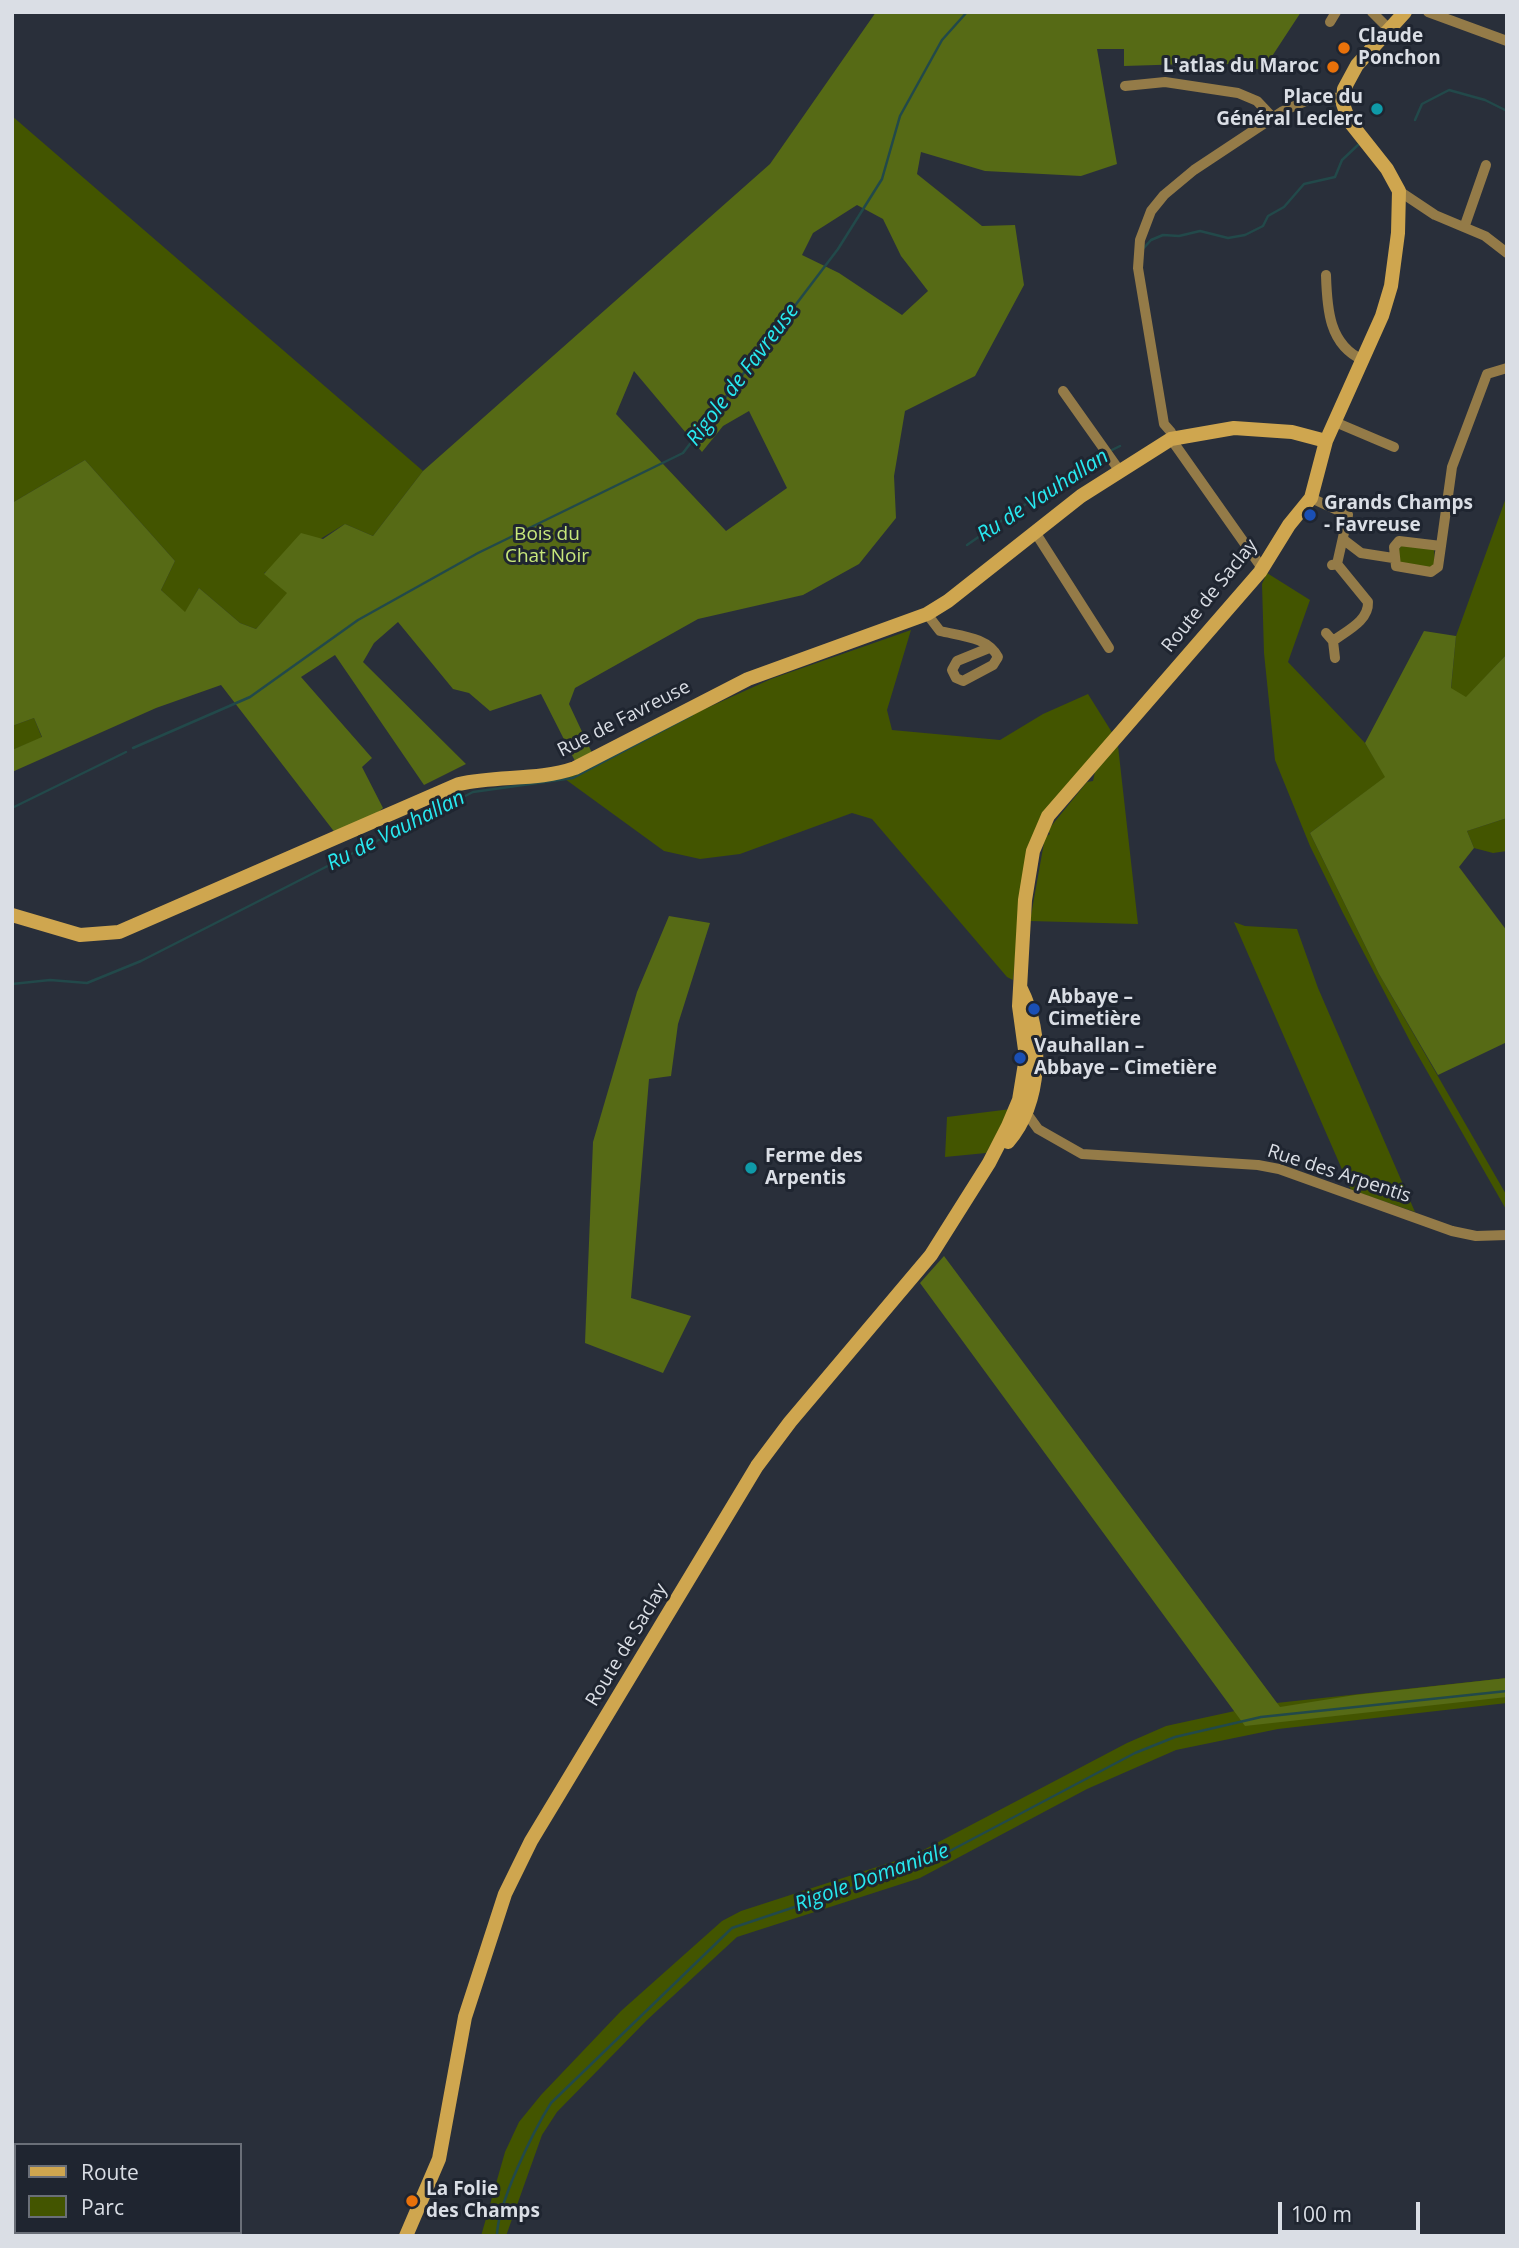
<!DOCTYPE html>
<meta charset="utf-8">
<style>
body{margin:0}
#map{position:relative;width:1519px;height:2248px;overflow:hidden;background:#292f3a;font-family:"Open Sans",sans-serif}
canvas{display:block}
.frame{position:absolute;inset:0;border:14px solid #dadee5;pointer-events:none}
.legend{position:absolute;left:14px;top:2143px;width:228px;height:91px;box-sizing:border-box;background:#1f2530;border:2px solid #6a6f78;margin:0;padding:9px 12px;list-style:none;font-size:21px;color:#dadee5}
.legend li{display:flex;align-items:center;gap:14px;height:35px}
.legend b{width:35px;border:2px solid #6a6f78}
.scale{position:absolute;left:1278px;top:2202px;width:142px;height:32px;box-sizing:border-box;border:4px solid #dadee5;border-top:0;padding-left:9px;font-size:21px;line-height:24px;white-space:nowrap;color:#dadee5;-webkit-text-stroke:5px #1f2530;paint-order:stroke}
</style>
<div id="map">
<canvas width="1519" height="2248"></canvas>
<div class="frame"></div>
<ul class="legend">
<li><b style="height:9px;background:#cfa64f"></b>Route</li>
<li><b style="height:19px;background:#435500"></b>Parc</li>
</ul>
<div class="scale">100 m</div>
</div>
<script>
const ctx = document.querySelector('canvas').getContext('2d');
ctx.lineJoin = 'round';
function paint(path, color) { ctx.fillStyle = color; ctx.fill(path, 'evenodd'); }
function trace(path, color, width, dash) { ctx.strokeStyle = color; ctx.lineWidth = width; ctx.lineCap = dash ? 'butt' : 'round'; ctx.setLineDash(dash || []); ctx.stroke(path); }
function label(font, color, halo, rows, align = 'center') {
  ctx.font = font + ' "Open Sans",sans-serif'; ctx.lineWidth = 6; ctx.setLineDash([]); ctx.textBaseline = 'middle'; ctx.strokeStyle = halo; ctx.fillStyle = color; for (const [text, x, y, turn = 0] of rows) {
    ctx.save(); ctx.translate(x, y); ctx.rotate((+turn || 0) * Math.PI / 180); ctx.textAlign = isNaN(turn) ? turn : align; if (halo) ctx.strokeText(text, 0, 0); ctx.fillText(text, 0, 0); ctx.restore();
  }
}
paint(new Path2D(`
 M12,116L423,471L373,536L345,524L264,573L288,593L256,629L240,623L199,588L185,613L161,590L175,561L85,460L12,503Z
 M1507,495V654L1466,698L1451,689L1456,636Z
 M1403,544L1434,548L1435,563L1430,569L1399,562L1398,550Z
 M1267,573L1310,600L1288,662L1365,743L1386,777L1310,833L1379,974L1507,1196V1211L1412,1045L1343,913L1310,846L1275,760L1264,653L1262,584Z
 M911,630L887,710L892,730L1000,740L1043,714L1088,694L1113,734L1049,817L1018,929L1013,980L1007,977L872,819L852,813L740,854L700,859L664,851L565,779L663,728L771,679Z
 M34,718L42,738L12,750V726Z
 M1118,746L1138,924L1030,921L1045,837L1050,834L1048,830L1087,782L1093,781L1095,772Z
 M1507,818V851L1493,853L1474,848L1467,831Z
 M1234,922L1245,926L1297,929L1318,988L1415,1212L1351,1190Z
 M1011,1109L986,1153L945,1157L947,1117Z
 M1507,1678V1703L1278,1729L1176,1750L1087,1789L920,1878L737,1937L647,2020L557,2112L542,2135L506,2236H481L505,2152L519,2122L541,2095L621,2011L722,1921L741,1911L914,1855L1127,1743L1166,1726L1267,1704Z`), '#435500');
paint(new Path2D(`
 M876,12H1301L1263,70L1221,63L1124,66V49H1097L1117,164L1081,176L985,171L921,152L917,174L982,226L1015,225L1024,285L975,376L905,411L894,476L896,518L859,564L803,595L698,619L575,688L569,704L593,755L575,761L541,694L490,711L469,693L453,689L398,622L374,643L363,662L466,764L424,785L335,655L301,677L372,758L362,767L383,808L373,817L336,834L221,685L156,708L12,772V750L42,737L34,718L12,726V503L85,460L175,561L161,590L185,612L199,588L240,623L256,629L287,593L264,574L301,533L323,539L345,524L373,536L423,471L770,164ZM857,205L883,219L901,256L928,291L902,315L839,273L802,255L813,233ZM634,371L702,452L723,426L749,411L787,488L726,531L616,414Z
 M1424,631L1456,636L1451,688L1466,697L1507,654V818L1467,831L1474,848L1459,867L1507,931V1042L1438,1075L1379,974L1310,833L1385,777L1365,743Z
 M669,916L710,923L678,1024L671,1076L649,1079L631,1298L691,1316L663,1373L585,1343L593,1142L637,992Z
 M944,1256L1280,1707L1355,1695L1507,1678V1697L1245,1726L920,1283Z`), '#566a15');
trace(new Path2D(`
 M1415,120L1422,104L1449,90L1485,100L1507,111
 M1142,250L1151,240L1163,235L1179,236L1200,231L1228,238L1245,235L1263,226L1268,216L1284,207L1304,184L1335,177L1342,160L1358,145
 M1110,451L1120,446
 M967,545L1056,483L1104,455
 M133,748L250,697L358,620L478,553L683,453L838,249L882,179L900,116L942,40L967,12
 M12,808L126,752
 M12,984L50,980L87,983L141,961L473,792L573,778L692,715
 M497,2236C497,2204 534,2130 551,2103L732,1928L929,1862L1135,1753L1175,1737L1261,1717L1507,1691`), '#22494a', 2.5);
trace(new Path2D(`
 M1372,12L1389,29
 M1428,12L1507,41
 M1330,22L1336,12
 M1125,86L1165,82L1238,93L1257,101L1274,119
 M1399,191L1435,215L1485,236L1507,253
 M1465,225L1486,165
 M1326,275C1327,309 1329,345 1363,360
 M1063,391L1119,470
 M1335,422L1394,447
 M1311,498L1348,515L1337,564L1332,565
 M1035,532L1109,648
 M1344,540L1361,553L1393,558
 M1399,541L1441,546L1438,567L1431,572L1396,566L1394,547Z
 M1441,546L1452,467L1487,374L1507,368
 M1262,568L1171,439V432L1164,424L1138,268L1140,240L1151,211L1164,195L1194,170L1283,111L1315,97L1342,98
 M927,614L940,631C961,636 988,637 998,657L993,665L963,681L956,678L952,670L957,661L989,648
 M1326,633L1333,641L1335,658
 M1333,641C1346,631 1369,621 1368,602L1337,564
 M1025,1111L1038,1129L1082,1154L1258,1165L1279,1169L1452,1231L1476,1236L1507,1235`), '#947b48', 10);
trace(new Path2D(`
 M12,915L80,935L119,932L459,784C497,775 538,781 575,768L748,679L927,614L948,601L1081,496L1171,439L1234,428L1292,432L1326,441
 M1008,1142C1042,1102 1044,1035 1021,989
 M406,2236L439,2159L465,2017L505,1894L531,1841L757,1466L790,1422L931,1255L989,1163L1008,1126L1019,1100L1026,1057L1019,1006L1025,900L1033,851L1048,816L1260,572L1289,525L1311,498L1326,441L1382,316L1391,286L1398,233L1399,191L1387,169L1349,121L1343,104L1344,89L1357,65L1405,12`), '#cfa64f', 14);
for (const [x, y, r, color] of [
 [1344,48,7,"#e8710a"],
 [1333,67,7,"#e8710a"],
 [1377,109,7,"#0f9aa8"],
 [1310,515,7,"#1a4fb4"],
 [1034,1009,7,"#1a4fb4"],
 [1020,1058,7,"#1a4fb4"],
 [751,1168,7,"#0f9aa8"],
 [412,2201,7,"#e8710a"]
]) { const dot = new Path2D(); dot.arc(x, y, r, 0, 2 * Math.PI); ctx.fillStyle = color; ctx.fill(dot); trace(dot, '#1f2530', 2.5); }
label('bold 19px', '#dadee5', '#1f2530', [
 ["Claude",1358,37],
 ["Ponchon",1358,59],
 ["L'atlas du Maroc",1319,67,"right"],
 ["Place du",1363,98,"right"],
 ["Général Leclerc",1363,120,"right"],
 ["Grands Champs",1324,504],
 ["- Favreuse",1324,526],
 ["Abbaye –",1048,998],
 ["Cimetière",1048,1020],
 ["Vauhallan –",1034,1047],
 ["Abbaye – Cimetière",1034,1069],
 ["Ferme des",765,1157],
 ["Arpentis",765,1179],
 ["La Folie",426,2190],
 ["des Champs",426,2212]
], 'left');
label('19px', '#c8e87b', '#1f2530', [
 ["Bois du",547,535],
 ["Chat Noir",547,557]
]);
label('19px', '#dadee5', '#1f2530', [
 ["Route de Saclay",1210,596,-51],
 ["Rue de Favreuse",624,719,-27],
 ["Rue des Arpentis",1339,1174,18],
 ["Route de Saclay",627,1645,-59]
]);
label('italic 21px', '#28e9f0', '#1f2530', [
 ["Rigole de Favreuse",743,375,-53],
 ["Ru de Vauhallan",1043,496,-33],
 ["Ru de Vauhallan",396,831,-27],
 ["Rigole Domaniale",872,1878,-20]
]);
</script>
